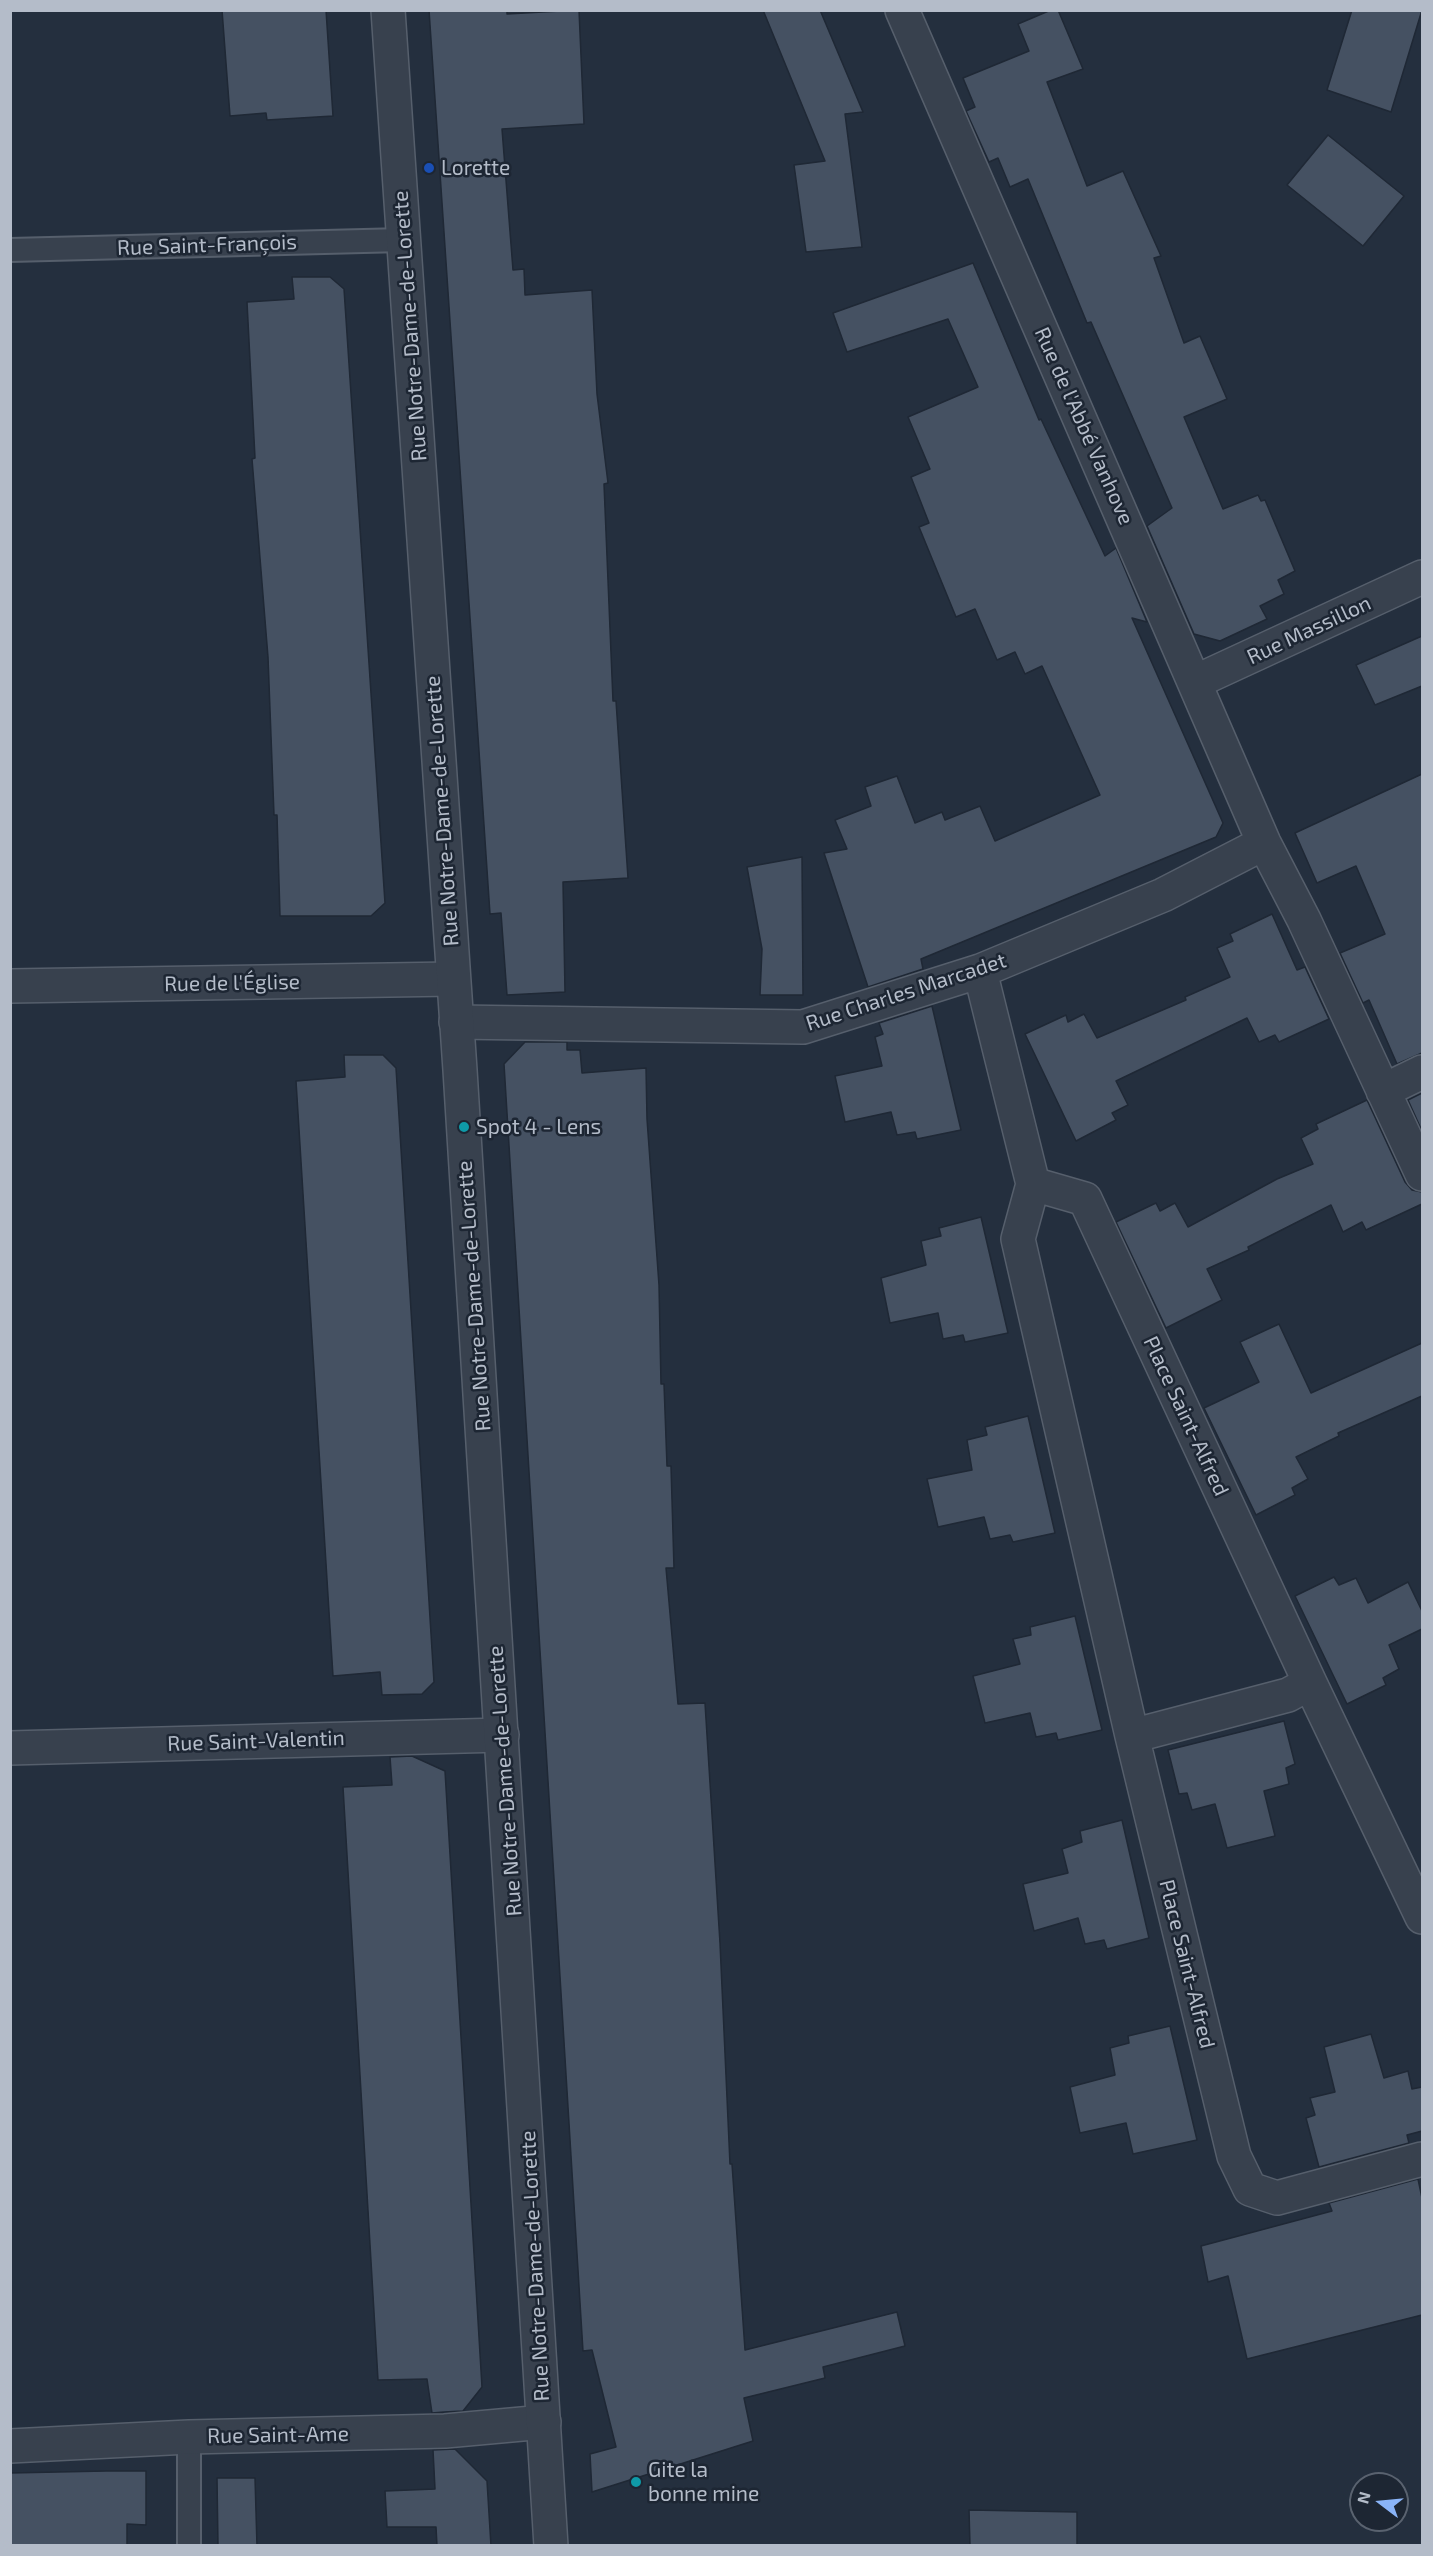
<!DOCTYPE html>
<meta charset="utf-8">
<style>
body{margin:0}
#map{position:relative;width:1433px;height:2556px;overflow:hidden;background:#242f3e;font-family:"Exo 2",sans-serif}
canvas{display:block}
.frame{position:absolute;inset:0;border:12px solid #b4bcc9;pointer-events:none}
.north{position:absolute;left:1349px;top:2472px;width:60px;height:60px;box-sizing:border-box;background:#1d2633;border:2px solid #59626f;border-radius:50%;rotate:286deg;font-size:16px;font-weight:700;line-height:24px;text-align:center;color:#b4bcc9}
.north::after{content:'';display:block;margin:auto;width:21px;height:27px;background:#8ab4f8;clip-path:polygon(50% 0,100% 100%,50% 72%,0 100%)}
</style>
<div id="map">
<canvas width="1433" height="2556"></canvas>
<div class="frame"></div>
<div class="north">N</div>
</div>
<script>
const ctx = document.querySelector('canvas').getContext('2d');
ctx.lineJoin = 'round';
function paint(path, color) { ctx.fillStyle = color; ctx.fill(path, 'evenodd'); }
function trace(path, color, width, dash) { ctx.strokeStyle = color; ctx.lineWidth = width; ctx.lineCap = dash ? 'butt' : 'round'; ctx.setLineDash(dash || []); ctx.stroke(path); }
function label(font, color, halo, rows, align = 'center') {
  ctx.font = font + ' "Exo 2",sans-serif'; ctx.lineWidth = 5; ctx.setLineDash([]); ctx.textBaseline = 'middle'; ctx.strokeStyle = halo; ctx.fillStyle = color; for (const [text, x, y, turn = 0] of rows) {
    ctx.save(); ctx.translate(x, y); ctx.rotate((+turn || 0) * Math.PI / 180); ctx.textAlign = isNaN(turn) ? turn : align; if (halo) ctx.strokeText(text, 0, 0); ctx.fillText(text, 0, 0); ctx.restore();
  }
}
const building = new Path2D(`
 M222,10H326L333,116L267,120L266,113L230,116Z
 M429,10H507V14L579,10L584,124L502,129L513,270L524,269L525,295L592,290L597,394L608,483L604,484L613,701H616L628,878L563,882L565,992L507,995L501,913L490,914Z
 M763,10H820L863,112L845,114L862,247L806,252L794,165L825,161Z
 M1051,10H1058L1083,69L1047,82L1087,186L1123,171L1161,256L1154,258L1184,343L1200,336L1227,399L1184,417L1223,509L1258,495L1261,501L1265,500L1295,571L1278,580L1284,594L1260,606L1267,619L1220,641L1194,634L1147,526L1172,508L1091,322L1087,323L1028,179L1010,187L998,158L989,162L966,111L975,107L963,78L1029,51L1018,24Z
 M1352,10H1422L1391,112L1327,90Z
 M1328,135L1404,196L1363,246L1287,185Z
 M973,263L1039,420L1041,419L1105,556L1116,548L1147,622L1132,618L1223,823L1216,837L921,959L923,969L868,987L824,853L847,849L835,820L871,806L865,787L897,776L915,823L942,812L945,820L980,806L995,841L1100,795L1042,666L1025,674L1015,652L997,660L975,609L956,617L919,527L929,523L911,477L930,469L908,417L978,387L948,319L847,352L833,313Z
 M292,277H330L344,289L385,903L371,916H280L277,815H274L268,657L252,459L255,458L247,302L294,299Z
 M1422,636V686L1375,705L1356,665Z
 M1422,774V1053L1397,1064L1369,1000L1363,1003L1340,953L1385,934L1356,866L1317,883L1295,833Z
 M802,857L803,995H760L762,949L747,867Z
 M1272,914L1297,970L1305,967L1329,1019L1279,1042L1275,1035L1259,1042L1247,1018L1116,1081L1128,1105L1112,1113L1116,1120L1076,1141L1025,1034L1066,1015L1068,1022L1084,1014L1097,1038L1186,1000L1185,997L1230,977L1217,948L1233,941L1230,934Z
 M932,1006L961,1130L917,1139L915,1132L897,1135L891,1112L845,1122L835,1076L882,1066L875,1037L883,1034L879,1023Z
 M525,1042H567V1050H580L582,1073L646,1068L647,1119L659,1285L661,1384H664L667,1466H671L674,1568H666L678,1704L705,1703L720,1943L730,2164H732L745,2350L897,2312L905,2346L823,2367L825,2378L744,2398L753,2441L592,2492L590,2454L616,2447L592,2350L583,2351L504,1064Z
 M344,1055H383L396,1068L434,1682L422,1694L382,1695L380,1672L333,1676L296,1081L345,1077Z
 M1422,1093V1131L1408,1100Z
 M1367,1100L1405,1182L1412,1190L1422,1192V1204L1366,1230L1362,1222L1343,1232L1331,1205L1248,1247L1249,1250L1207,1269L1222,1300L1166,1328L1116,1222L1156,1203L1160,1211L1175,1203L1188,1227L1277,1179L1313,1164L1301,1138L1318,1129L1316,1124Z
 M981,1217L1008,1333L965,1342L963,1335L943,1339L938,1313L890,1323L881,1278L926,1265L921,1241L941,1236L939,1228Z
 M1279,1324L1311,1393L1422,1343V1396L1338,1433L1339,1436L1296,1457L1308,1479L1292,1488L1295,1495L1256,1515L1204,1408L1259,1382L1240,1342Z
 M1028,1416L1055,1533L1013,1542L1010,1535L990,1539L984,1517L938,1527L927,1479L972,1470L967,1440L987,1435L985,1427Z
 M1334,1577L1339,1585L1356,1578L1368,1603L1408,1582L1422,1611V1629L1389,1645L1399,1669L1383,1678L1386,1685L1347,1704L1295,1596Z
 M1075,1616L1102,1730L1058,1740L1056,1733L1036,1737L1030,1713L985,1723L973,1676L1020,1664L1013,1639L1031,1635L1030,1627Z
 M1284,1721L1295,1764L1286,1768L1289,1784L1264,1791L1275,1836L1227,1848L1215,1804L1192,1810L1187,1793L1179,1794L1168,1750Z
 M412,1756L445,1771L482,2387L463,2411L444,2412L432,2413L427,2379L378,2380L343,1787L392,1785L390,1757Z
 M1122,1820L1149,1938L1107,1949L1104,1940L1085,1944L1078,1918L1034,1931L1023,1884L1068,1873L1062,1849L1082,1842L1080,1831Z
 M1170,2026L1197,2140L1133,2154L1126,2123L1080,2133L1070,2087L1115,2075L1110,2048L1129,2043L1128,2036Z
 M1371,2034L1384,2078L1408,2071L1412,2089L1422,2087V2131L1407,2135L1409,2143L1319,2167L1306,2118L1315,2115L1310,2098L1335,2092L1324,2047Z
 M1418,2179L1422,2198V2315L1247,2359L1228,2276L1208,2282L1201,2246L1332,2211L1329,2203Z
 M455,2449L487,2481L491,2546H437L436,2527H387L385,2491L435,2489L433,2450Z
 M106,2471H146V2525L127,2524V2546H10V2473Z
 M217,2478H255L257,2546H218Z
 M969,2510L1077,2512V2546H970Z`);
paint(building, '#455162');
trace(building, '#1f2835', 1.5);
const service = new Path2D(`
 M10,250L403,240
 M189,2546V2437`);
const minor = new Path2D(`
 M902,10L1264,843L1304,920L1422,1174
 M1195,682L1422,577
 M980,971L1033,1184
 M10,986L453,979
 M456,1022L803,1027L980,971L1163,895L1264,843
 M1383,1091L1422,1072
 M1132,1736L1288,1695L1310,1683
 M10,1748L502,1735
 M1422,1917L1310,1683L1085,1199L1033,1184L1018,1239L1132,1736L1234,2156L1250,2189L1277,2198L1422,2159
 M10,2446L189,2437L445,2431L544,2422`);
const tertiary = new Path2D(`
 M388,10L460,1070L551,2546`);
trace(service, '#565f6c', 26);
trace(minor, '#565f6c', 36);
trace(tertiary, '#565f6c', 36);
trace(service, '#38414e', 22);
trace(minor, '#38414e', 33);
trace(tertiary, '#38414e', 33);
for (const [x, y, r, color] of [
 [429,168,6,"#1a4fb4"],
 [464,1127,6,"#0f9aa8"],
 [636,2482,6,"#0f9aa8"]
]) { const dot = new Path2D(); dot.arc(x, y, r, 0, 2 * Math.PI); ctx.fillStyle = color; ctx.fill(dot); trace(dot, '#1d2633', 2); }
label('21px', '#b4bcc9', '#1d2633', [
 ["Lorette",441,168],
 ["Spot 4 - Lens",476,1127],
 ["Gite la",648,2470],
 ["bonne mine",648,2494]
], 'left');
label('21px', '#b4bcc9', '#1d2633', [
 ["Rue Saint-François",207,245,-2],
 ["Rue Notre-Dame-de-Lorette",410,326,-94],
 ["Rue de l'Abbé Vanhove",1084,426,66],
 ["Rue Massillon",1309,630,-25],
 ["Rue Notre-Dame-de-Lorette",442,811,-94],
 ["Rue de l'Église",232,983,-1],
 ["Rue Charles Marcadet",906,992,-18],
 ["Rue Notre-Dame-de-Lorette",474,1296,-94],
 ["Place Saint-Alfred",1186,1416,65],
 ["Rue Saint-Valentin",256,1741,-2],
 ["Rue Notre-Dame-de-Lorette",505,1781,-94],
 ["Place Saint-Alfred",1187,1964,76],
 ["Rue Notre-Dame-de-Lorette",535,2266,-93],
 ["Rue Saint-Ame",278,2435,-1]
]);
</script>
